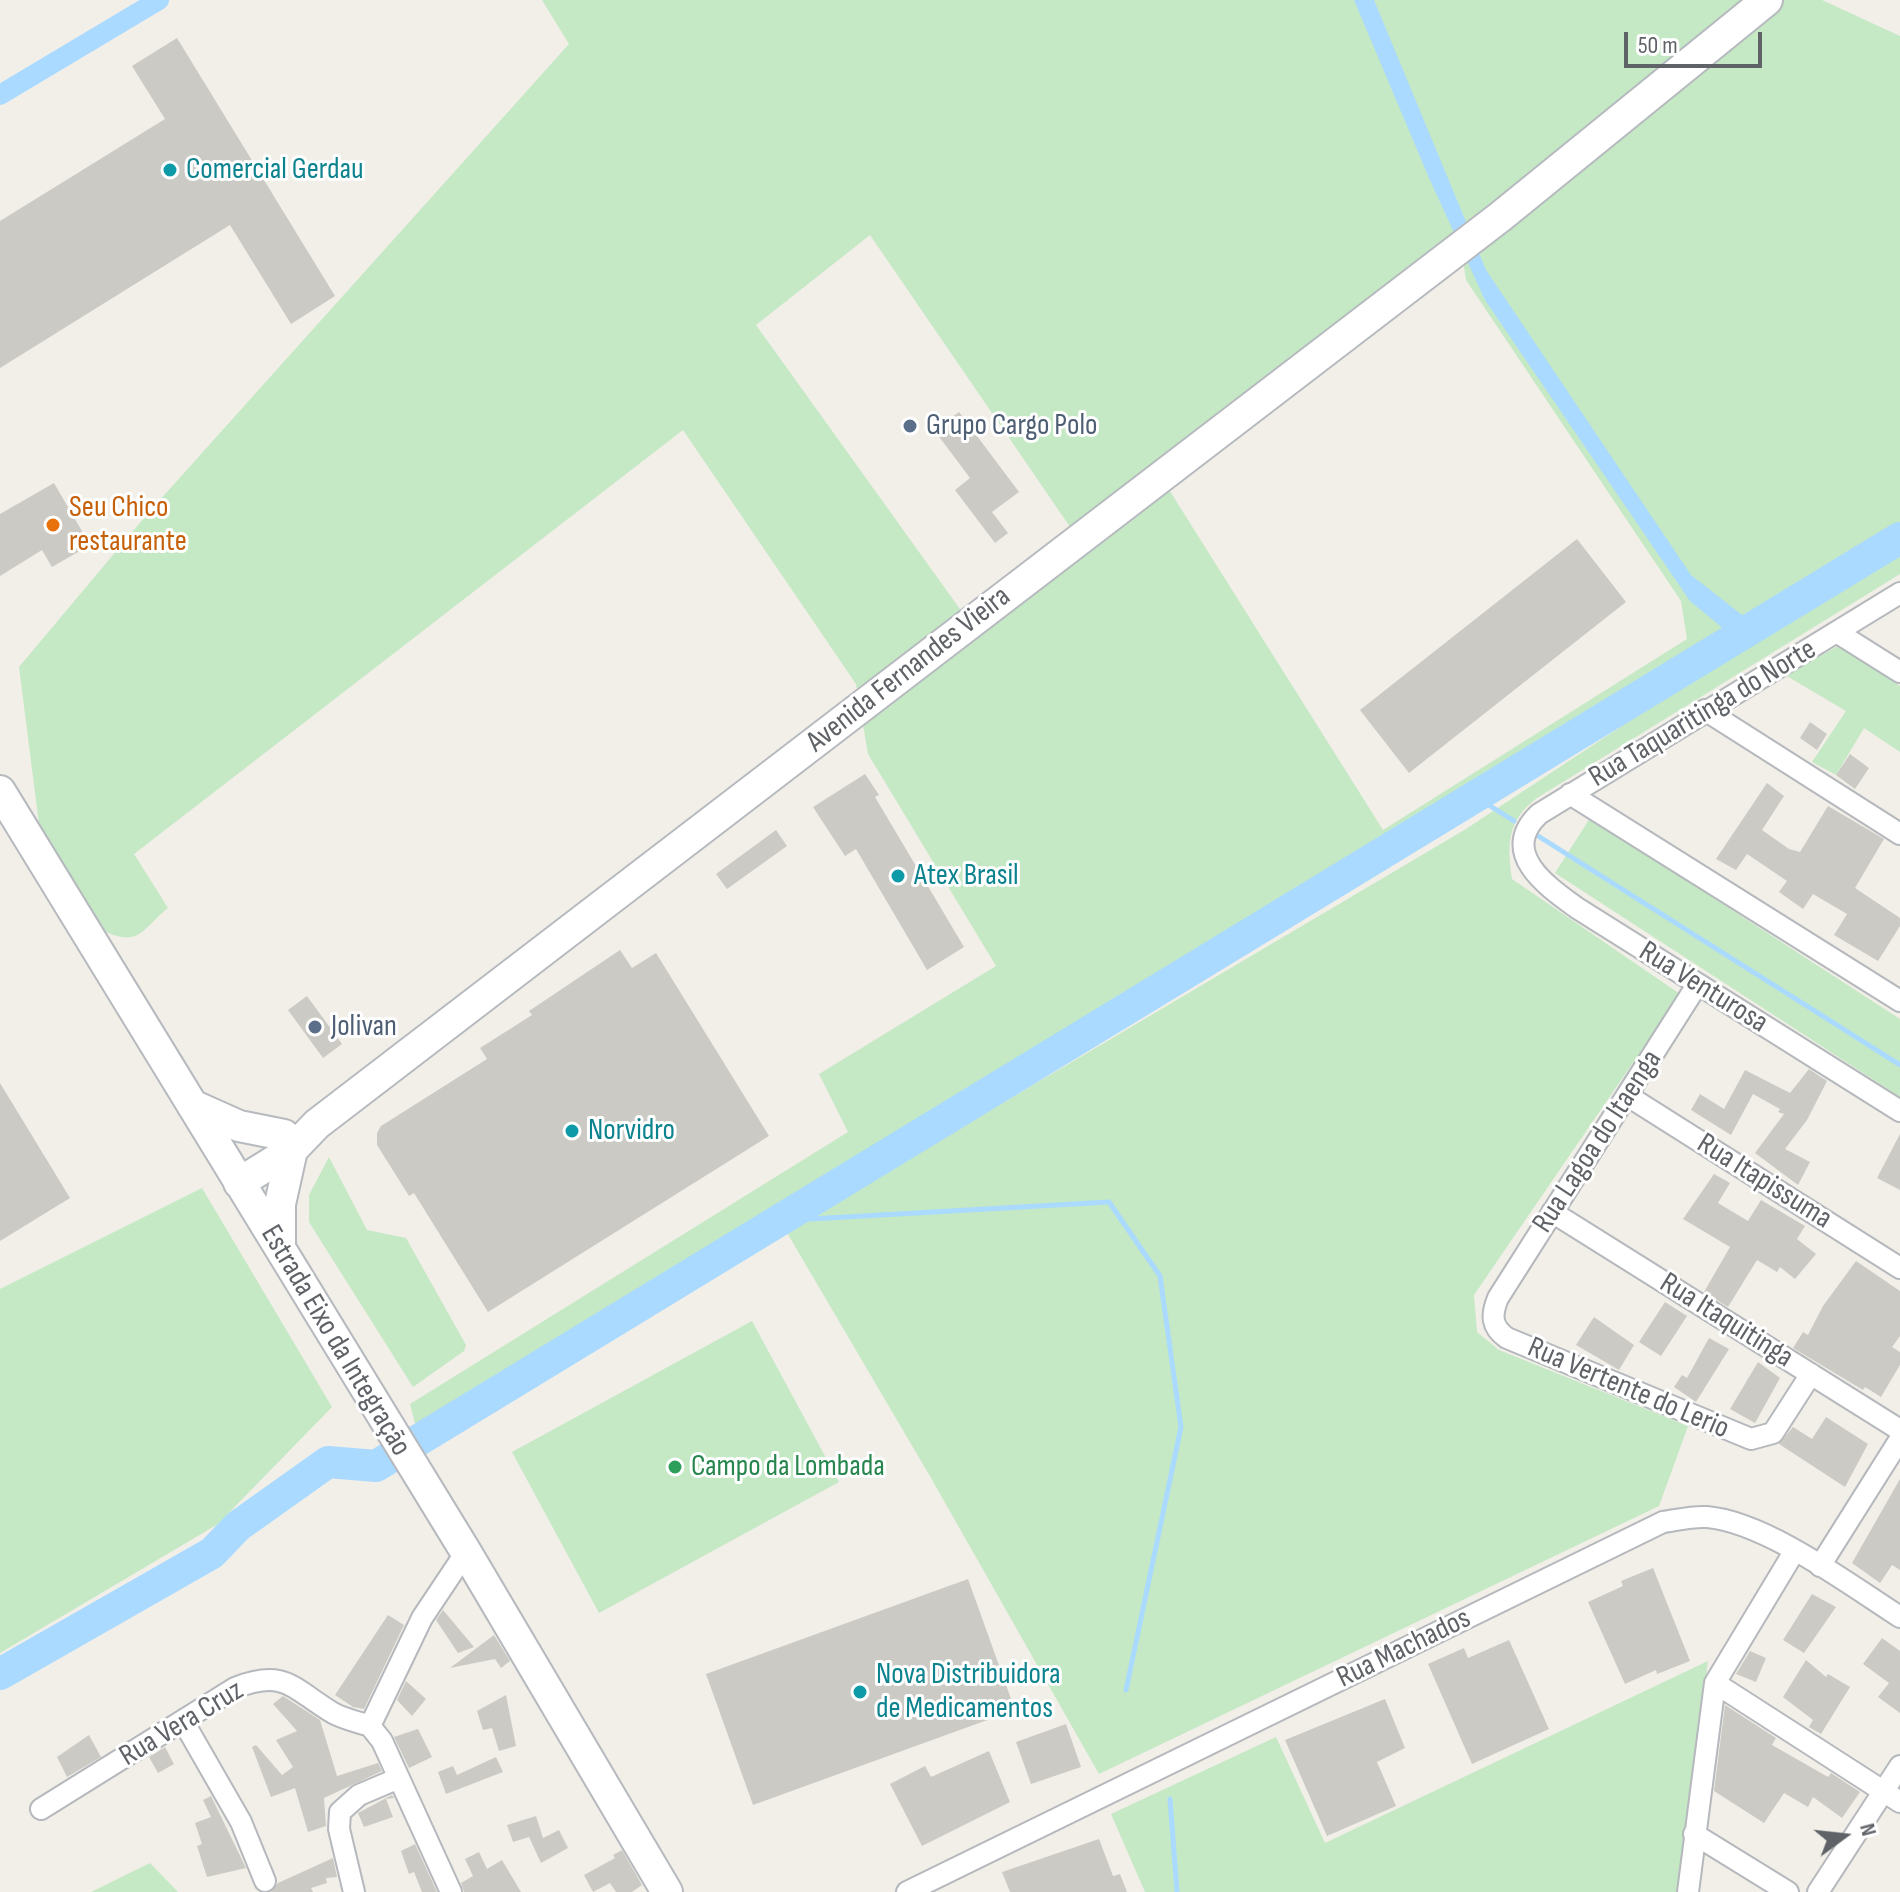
<!DOCTYPE html>
<meta charset="utf-8">
<style>
body{margin:0}
#map{position:relative;width:1900px;height:1892px;overflow:hidden;background:#f1efe8;font-family:"Sofia Sans Condensed",sans-serif}
canvas{display:block}
.north{position:absolute;left:1804px;top:1796px;width:80px;height:80px;-webkit-text-stroke:6px #fff;paint-order:stroke;rotate:75deg;font-size:22px;font-weight:700;line-height:32px;text-align:center;color:#5f6368}
.north::after{content:'';display:block;margin:auto;width:28px;height:36px;background:#5f6368;clip-path:polygon(50% 0,100% 100%,50% 72%,0 100%)}
.scale{position:absolute;left:1624px;top:32px;width:138px;height:36px;box-sizing:border-box;border:4px solid #5f6368;border-top:0;padding-left:10px;font-size:24px;line-height:28px;white-space:nowrap;color:#5f6368;-webkit-text-stroke:6px #fff;paint-order:stroke}
</style>
<div id="map">
<canvas width="1900" height="1892"></canvas>
<div class="north">N</div>
<div class="scale">50 m</div>
</div>
<script>
const ctx = document.querySelector('canvas').getContext('2d');
ctx.lineJoin = 'round';
function paint(path, color) { ctx.fillStyle = color; ctx.fill(path, 'evenodd'); }
function trace(path, color, width, dash) { ctx.strokeStyle = color; ctx.lineWidth = width; ctx.lineCap = dash ? 'butt' : 'round'; ctx.setLineDash(dash || []); ctx.stroke(path); }
function label(font, color, halo, rows, align = 'center') {
  ctx.font = font + ' "Sofia Sans Condensed",sans-serif'; ctx.lineWidth = 6; ctx.setLineDash([]); ctx.textBaseline = 'middle'; ctx.strokeStyle = halo; ctx.fillStyle = color; for (const [text, x, y, turn = 0] of rows) {
    ctx.save(); ctx.translate(x, y); ctx.rotate((+turn || 0) * Math.PI / 180); ctx.textAlign = isNaN(turn) ? turn : align; if (halo) ctx.strokeText(text, 0, 0); ctx.fillText(text, 0, 0); ctx.restore();
  }
}
paint(new Path2D(`
 M542,0H1822L1900,36V538L419,1439L410,1404L848,1132L819,1074L996,966L868,754L856,684L683,430L134,854L168,908C143,928 140,947 106,932L39,824L19,667L149,512L569,44ZM870,235L1079,540L970,623L756,325ZM1461,248L1466,280L1681,601L1687,639L1383,830L1161,477Z
 M1900,550V574L1537,798C1507,820 1507,845 1512,879L1680,994L1474,1295L1477,1332L1499,1350L1688,1426L1659,1506L1099,1774L931,1478L786,1231L1466,829L1758,636Z
 M1838,646L1900,686V752L1864,728L1836,775L1812,762L1846,711L1785,675Z
 M1590,818L1900,1019V1097L1555,873Z
 M329,1157L367,1230L406,1238L466,1345L464,1351L413,1387L309,1222V1195Z
 M202,1188L332,1407L218,1524L0,1653V1289Z
 M752,1321L839,1482L599,1613L512,1452Z
 M1708,1661L1677,1892H1145L1111,1814L1276,1737L1325,1843Z
 M150,1863L178,1892H91Z`), '#c5e8c5');
paint(new Path2D(`
 M1354,0H1374L1486,270L1691,575L1756,626L1736,639L1690,601L1485,300L1429,178Z`), '#aadaff');
trace(new Path2D(`
 M1476,797L1514,821
 M1535,834L1900,1065
 M775,1221L1109,1202L1160,1276L1181,1427L1126,1690
 M1170,1799L1177,1892`), '#aadaff', 5);
trace(new Path2D(`
 M0,95L159,0`), '#aadaff', 20);
trace(new Path2D(`
 M0,1674L212,1553L238,1526L328,1462L376,1466L1900,538`), '#aadaff', 32);
paint(new Path2D(`
 M177,38L335,296L291,324L230,225L0,368V221L165,119L132,66Z
 M959,412L1019,492L992,512L1008,533L995,543L955,490L970,478L934,430Z
 M54,483L90,545L52,567L42,550L0,576V514Z
 M1577,539L1626,602L1409,773L1360,710Z
 M1810,722L1827,734L1817,750L1800,738Z
 M1850,754L1869,768L1855,789L1836,775Z
 M865,774L879,795L875,797L964,947L927,970L856,849L845,856L813,807Z
 M1767,783L1784,796L1762,830L1789,849L1800,852L1828,806L1884,839L1855,888L1900,918V926L1878,961L1834,935L1847,914L1813,894L1803,909L1779,892L1787,881L1747,854L1736,870L1716,859Z
 M776,830L787,846L727,889L716,874Z
 M620,950L632,968L656,953L769,1136L488,1312L414,1193L409,1196L377,1145V1133L381,1126L487,1059L480,1048L532,1015L529,1011Z
 M307,996L342,1044L323,1058L288,1010Z
 M1809,1069L1827,1081L1807,1120L1785,1149L1810,1162L1798,1185L1755,1153L1784,1114L1778,1112L1780,1109L1753,1094L1731,1135L1691,1110L1700,1094L1724,1109L1745,1070L1790,1093Z
 M0,1083L70,1198L0,1241Z
 M1900,1134V1190L1877,1178Z
 M1714,1174L1730,1183L1718,1203L1748,1221L1761,1200L1805,1226L1797,1239L1816,1254L1795,1279L1780,1267L1777,1272L1757,1260L1728,1307L1704,1292L1730,1247L1683,1219Z
 M1856,1261L1900,1291V1336L1892,1347L1900,1352V1365L1881,1397L1865,1387L1863,1390L1793,1348L1803,1332L1808,1335L1823,1306Z
 M1665,1302L1687,1316L1661,1356L1639,1342Z
 M1594,1317L1634,1345L1619,1370L1576,1345Z
 M1709,1338L1729,1349L1696,1402L1674,1387L1682,1375L1687,1378Z
 M1758,1362L1780,1378L1755,1423L1730,1409Z
 M1826,1417L1868,1444L1845,1487L1779,1444L1793,1427L1812,1439Z
 M1900,1479V1570L1892,1565L1880,1583L1852,1563Z
 M1653,1568L1690,1661L1657,1674L1656,1670L1625,1684L1588,1602L1623,1586L1621,1581Z
 M968,1579L1015,1710L753,1805L706,1674Z
 M1812,1594L1836,1607L1804,1653L1783,1640Z
 M443,1610L474,1647L458,1653L436,1620Z
 M388,1615L404,1625L364,1709L353,1707L335,1695Z
 M494,1635L510,1661L501,1668L495,1659L450,1668Z
 M1882,1638L1900,1651V1713L1878,1697L1889,1683L1863,1664Z
 M1509,1640L1549,1729L1472,1764L1428,1664L1464,1648L1468,1658Z
 M1750,1651L1766,1658L1756,1682L1736,1674Z
 M1806,1660L1826,1677L1828,1674L1850,1687L1821,1734L1809,1727L1813,1720L1783,1697Z
 M406,1681L426,1699L412,1716L397,1700Z
 M506,1695L516,1746L499,1751L492,1728L483,1730L477,1711Z
 M283,1696L320,1720L337,1776L378,1763L382,1771L324,1798L326,1826L308,1832L295,1788L271,1797L252,1747L256,1745L282,1775L293,1767L276,1740L297,1731L273,1704Z
 M1385,1699L1405,1748L1377,1762L1396,1806L1327,1836L1285,1740Z
 M1725,1705L1776,1738L1772,1745L1828,1777L1831,1773L1860,1792L1842,1818L1813,1797L1808,1807L1784,1793L1764,1823L1714,1791Z
 M1066,1724L1081,1767L1031,1784L1016,1742Z
 M418,1729L432,1757L409,1768L394,1737Z
 M89,1735L101,1757L67,1777L57,1757Z
 M165,1747L174,1764L158,1773L149,1757Z
 M989,1751L1010,1802L922,1846L890,1784L925,1766L931,1777Z
 M496,1757L503,1772L446,1794L438,1772L453,1766L457,1775Z
 M392,1795L394,1798L386,1799L393,1817L364,1827L358,1813Z
 M211,1796L246,1868L207,1877L197,1846L202,1844L195,1823L211,1817L203,1800Z
 M536,1816L543,1838L559,1830L568,1848L541,1863L529,1837L513,1842L507,1825Z
 M1099,1839L1113,1876L1120,1874L1127,1892H1010L1002,1872Z
 M415,1844L437,1892H422L414,1872L409,1874L401,1851Z
 M622,1850L642,1885L632,1892H616L610,1883L593,1892L584,1875L615,1858L613,1855Z
 M479,1852L487,1869L502,1860L521,1892H464L461,1883L473,1876L465,1859Z
 M333,1858L337,1877L326,1878L327,1883L311,1888L313,1892H271L278,1883Z`), '#cccac5');
const street = new Path2D(`
 M1900,593L1539,814C1498,853 1548,887 1577,908L1900,1111
 M1838,633L1900,672
 M1705,710L1900,834
 M1570,794L1900,1001
 M1697,985L1498,1298C1491,1315 1491,1327 1507,1338L1751,1439L1773,1433L1811,1374
 M1628,1096L1900,1268
 M1552,1212L1900,1430
 M1820,1566L1900,1439
 M1715,1683L1900,1802
 M183,1721L241,1822L265,1881
 M370,1726L422,1618L466,1552
 M370,1726L382,1741L451,1892
 M41,1809L235,1688C285,1668 293,1689 333,1713C344,1719 358,1722 370,1726
 M1694,1834L1788,1892
 M354,1892L339,1829L340,1812L359,1795L399,1778
 M907,1892L1663,1522C1677,1520 1692,1516 1707,1517C1766,1522 1850,1585 1900,1617
 M1688,1892L1715,1683L1794,1552
 M1818,1892L1900,1766`);
const secondary = new Path2D(`
 M0,791L466,1552L667,1892
 M192,1105L239,1126L284,1135
 M239,1183L292,1150L317,1124L1500,217L1767,0
 M280,1248V1204L292,1150`);
trace(street, '#b5b8bc', 24);
trace(secondary, '#b6babf', 34);
trace(street, '#fff', 20);
trace(secondary, '#fff', 30);
for (const [x, y, r, color] of [
 [170,170,8,"#0f9aa8"],
 [910,426,8,"#5c6f8a"],
 [53,525,8,"#e8710a"],
 [898,876,8,"#0f9aa8"],
 [315,1027,8,"#5c6f8a"],
 [572,1131,8,"#0f9aa8"],
 [675,1467,8,"#2e9e5b"],
 [860,1692,8,"#0f9aa8"]
]) { const dot = new Path2D(); dot.arc(x, y, r, 0, 2 * Math.PI); ctx.fillStyle = color; ctx.fill(dot); trace(dot, '#fff', 3); }
label('30px', '#0d838f', '#fff', [
 ["Comercial Gerdau",186,170],
 ["Atex Brasil",914,876],
 ["Norvidro",588,1131],
 ["Nova Distribuidora",876,1675],
 ["de Medicamentos",876,1709]
], 'left');
label('30px', '#4e5e75', '#fff', [
 ["Grupo Cargo Polo",926,426],
 ["Jolivan",331,1027]
], 'left');
label('30px', '#c56008', '#fff', [
 ["Seu Chico",69,508],
 ["restaurante",69,542]
], 'left');
label('30px', '#5f6368', '#fff', [
 ["Avenida Fernandes Vieira",909,670,-38],
 ["Rua Taquaritinga do Norte",1703,714,-31],
 ["Rua Venturosa",1703,988,32],
 ["Rua Lagoa do Itaenga",1598,1142,-57],
 ["Rua Itapissuma",1764,1182,32],
 ["Rua Itaquitinga",1726,1321,32],
 ["Estrada Eixo da Integração",335,1341,59],
 ["Rua Vertente do Lerio",1628,1389,23],
 ["Rua Machados",1404,1649,-26],
 ["Rua Vera Cruz",182,1724,-31]
]);
label('30px', '#27864d', '#fff', [
 ["Campo da Lombada",691,1467]
], 'left');
</script>
